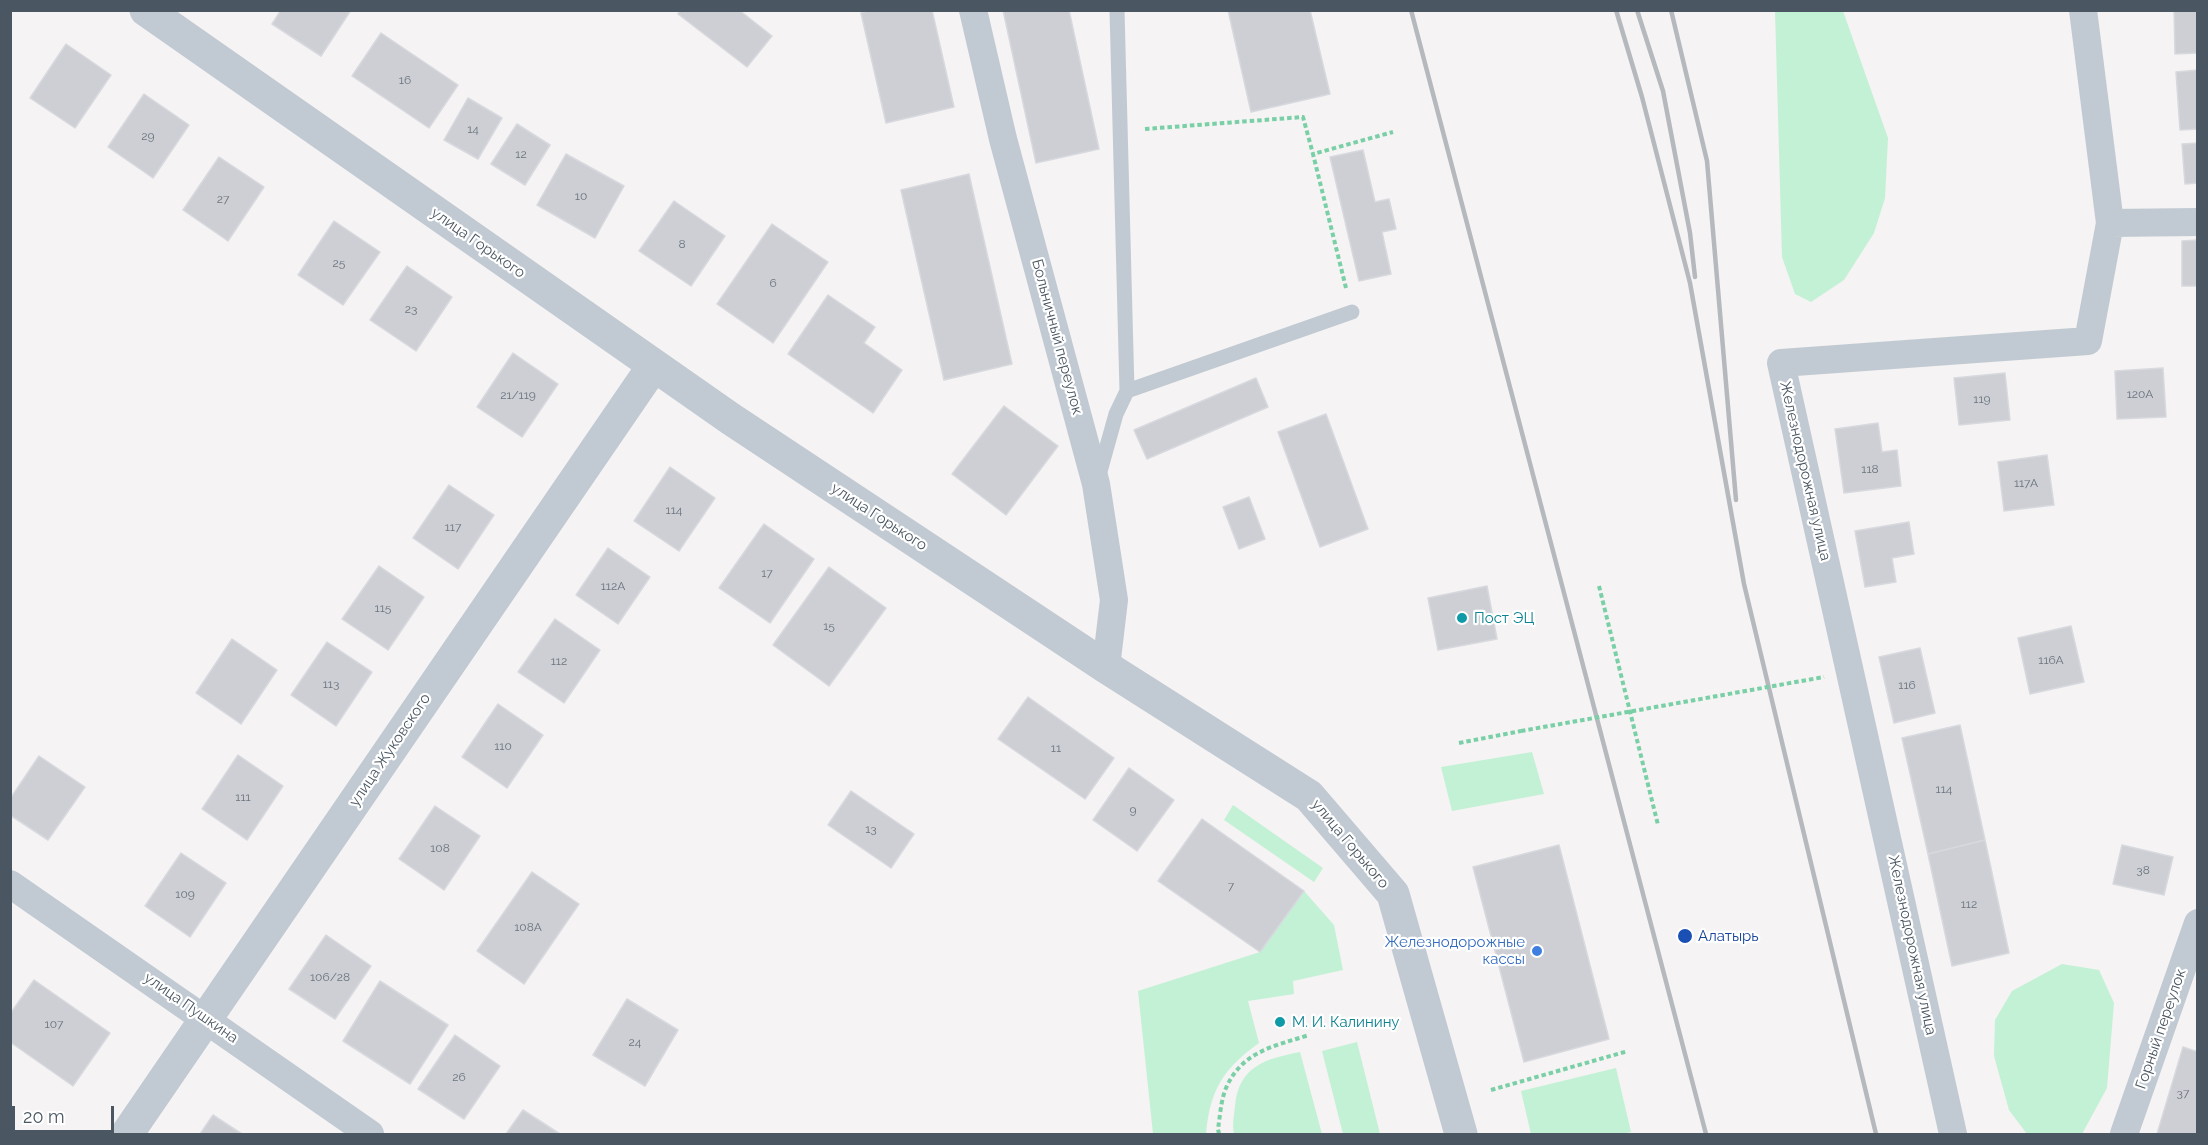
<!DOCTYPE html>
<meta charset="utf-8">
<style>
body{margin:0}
#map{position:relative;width:2208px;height:1145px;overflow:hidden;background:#f5f3f3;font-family:Raleway,sans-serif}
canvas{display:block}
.frame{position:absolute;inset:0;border:12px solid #4a5661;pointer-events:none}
.scale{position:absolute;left:12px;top:1106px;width:102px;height:27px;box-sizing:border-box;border:3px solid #4a5661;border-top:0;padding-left:8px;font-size:18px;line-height:21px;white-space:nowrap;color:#4a5661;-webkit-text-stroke:4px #fff;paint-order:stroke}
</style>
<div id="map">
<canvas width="2208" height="1145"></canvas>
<div class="frame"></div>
<div class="scale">20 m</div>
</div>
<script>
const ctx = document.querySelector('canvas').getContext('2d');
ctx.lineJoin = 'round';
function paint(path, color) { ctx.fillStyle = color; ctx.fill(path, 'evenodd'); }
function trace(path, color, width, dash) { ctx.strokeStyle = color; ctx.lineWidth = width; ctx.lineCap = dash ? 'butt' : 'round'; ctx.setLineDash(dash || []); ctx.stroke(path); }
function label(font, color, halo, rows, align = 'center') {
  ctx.font = font + ' Raleway,sans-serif'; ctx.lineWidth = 4.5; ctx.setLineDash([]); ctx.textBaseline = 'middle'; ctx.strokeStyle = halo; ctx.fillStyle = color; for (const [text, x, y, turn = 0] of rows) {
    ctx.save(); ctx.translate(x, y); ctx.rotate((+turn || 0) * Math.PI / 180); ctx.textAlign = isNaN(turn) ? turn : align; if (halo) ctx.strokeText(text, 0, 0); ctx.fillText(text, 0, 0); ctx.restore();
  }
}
paint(new Path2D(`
 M1775,11H1843L1888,138L1885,198L1874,233L1844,280L1811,302L1795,294L1782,257Z
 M1532,752L1544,794L1452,811L1441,767Z
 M1233,805L1323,868L1314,882L1224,820Z
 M1304,891L1334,925L1343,970L1293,981L1294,994L1248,1001L1259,1043C1223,1069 1210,1090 1206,1134H1153L1138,991L1260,952Z
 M2062,964L2099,970L2114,1003L2107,1088L2082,1134H2027L2009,1110L1994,1056L1995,1020L2012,991Z
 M1357,1042L1380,1134H1343L1322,1051Z
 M1300,1052L1322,1134H1234C1232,1125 1234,1116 1235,1106C1239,1066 1265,1059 1300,1052Z
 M1616,1068L1631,1132L1622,1134H1531L1521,1091Z`), '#c3f1d5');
const building = new Path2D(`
 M281,10H351L321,56L272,24Z
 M680,10H739L772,36L747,67L678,14Z
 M870,10H932L954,107L886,123L861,13Z
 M1003,10H1069L1099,149L1036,163Z
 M1228,10H1310L1330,94L1251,112Z
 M2174,10H2198V53L2175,54Z
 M381,33L458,85L429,128L352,76Z
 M66,44L111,75L75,128L30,98Z
 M2198,70V129L2180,130L2176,72Z
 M144,94L189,125L153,178L108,147Z
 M468,98L502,118L478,159L444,140Z
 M517,124L550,145L525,185L491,164Z
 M2198,143V183L2185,184L2182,144Z
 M1363,150L1375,202L1389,199L1396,229L1382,232L1391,274L1359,281L1330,157Z
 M566,154L624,186L595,238L537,205Z
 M219,157L264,187L228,241L183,210Z
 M969,174L1012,364L944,380L901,190Z
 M674,201L725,236L691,286L639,251Z
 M334,221L380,252L343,305L298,275Z
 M772,224L828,262L773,343L717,304Z
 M2198,240V286H2182V241Z
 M407,266L452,297L416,351L370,320Z
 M828,295L875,327L864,343L902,370L873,413L788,354Z
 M513,353L558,384L522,437L477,407Z
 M2163,368L2166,417L2117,419L2115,371Z
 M2005,373L2010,420L1959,425L1954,378Z
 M1256,378L1268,407L1147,459L1134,430Z
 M1004,406L1058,446L1006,515L952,474Z
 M1326,414L1368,529L1320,547L1278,432Z
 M1878,423L1882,452L1897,450L1901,486L1844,493L1835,429Z
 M2047,455L2054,505L2004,511L1998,462Z
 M670,467L715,498L679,551L634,521Z
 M449,485L494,515L458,569L413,538Z
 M1249,497L1265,539L1239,549L1223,507Z
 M1909,522L1914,554L1892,558L1896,582L1865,587L1855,531Z
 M764,524L814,559L770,623L719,588Z
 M608,548L650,577L618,624L576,595Z
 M379,566L424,597L388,650L342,619Z
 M829,567L886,608L829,686L773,645Z
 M1487,586L1497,639L1438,650L1428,598Z
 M555,619L600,650L564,703L518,672Z
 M2071,626L2084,682L2030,694L2018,638Z
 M232,639L277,670L241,724L196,693Z
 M327,642L372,672L336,726L291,695Z
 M1920,648L1935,713L1894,723L1879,657Z
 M1028,697L1114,758L1085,799L998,739Z
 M498,704L543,735L507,788L462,757Z
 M1960,725L1985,840L1928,854L1902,738Z
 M238,755L283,786L247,840L202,809Z
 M39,756L85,787L48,840L10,815V799Z
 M1129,768L1174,800L1137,851L1093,820Z
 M851,791L914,834L891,868L828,825Z
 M435,806L480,836L444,890L399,859Z
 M1202,819L1304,891L1260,952L1158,881Z
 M1985,840L2009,953L1952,966L1928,854Z
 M1559,845L1609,1039L1524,1062L1473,867Z
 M2122,845L2173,857L2164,895L2113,884Z
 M181,853L226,883L190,937L145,906Z
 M532,872L579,904L524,984L477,951Z
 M326,935L371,966L335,1019L289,989Z
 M34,980L110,1033L73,1086L10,1042V1014Z
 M380,981L448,1025L410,1084L343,1041Z
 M627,999L678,1030L645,1086L593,1055Z
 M455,1035L500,1066L464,1119L418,1089Z
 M2183,1047L2198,1052V1134H2157Z
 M523,1110L560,1134H506Z
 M213,1115L242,1134H200Z`);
paint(building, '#cdcfd5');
trace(building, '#d7d9de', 1.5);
trace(new Path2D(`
 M1145,129L1303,117L1313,154
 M1346,288L1313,154L1393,132
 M1599,586L1658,825
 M1459,743L1521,731
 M1491,1090L1628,1051
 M1219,1134L1218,1129C1220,1116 1221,1100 1226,1088C1242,1051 1275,1046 1309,1035`), '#7ad0a6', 4, [4.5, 3]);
trace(new Path2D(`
 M1127,391L1352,312
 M1099,475L1116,414L1127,391L1117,10`), '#c1cad2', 15);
trace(new Path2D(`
 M973,10L1003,139L1096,484L1114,600L1106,667
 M2110,223L2198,222
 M10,884L370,1134
 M1953,1134L1781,363L2088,341L2110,223L2083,10
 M2124,1134L2198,923`), '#c1cad2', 28);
trace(new Path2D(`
 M146,10L731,419L1106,667L1309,796L1393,894L1461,1134
 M127,1134L654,365`), '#c1cad2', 33);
trace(new Path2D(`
 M1411,10L1706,1134
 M1616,10L1642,97L1690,283L1744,584L1876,1134
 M1637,10L1663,91L1690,233L1695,277
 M1671,10L1707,161L1736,500`), '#b5b8bd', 4.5);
trace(new Path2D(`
 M1521,731L1824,677`), '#7ad0a6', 4, [4.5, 3]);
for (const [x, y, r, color] of [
 [1462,618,6,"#0f9aa8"],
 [1685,936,8,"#1a4fb4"],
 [1537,951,6,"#3f7fe0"],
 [1280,1022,6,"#0f9aa8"]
]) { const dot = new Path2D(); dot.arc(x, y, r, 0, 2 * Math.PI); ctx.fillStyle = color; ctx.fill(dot); trace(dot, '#fff', 2); }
label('12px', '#6b747e', null, [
 ["16",405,80],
 ["14",473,129],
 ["29",148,136],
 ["12",521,154],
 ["10",581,196],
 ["27",223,199],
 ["8",682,244],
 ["25",339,263],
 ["6",773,283],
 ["23",411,309],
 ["120А",2140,394],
 ["21/119",518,395],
 ["119",1982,399],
 ["118",1870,469],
 ["117А",2026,483],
 ["114",674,510],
 ["117",453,527],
 ["17",767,573],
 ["112А",613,586],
 ["115",383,608],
 ["15",829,626],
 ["116А",2051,660],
 ["112",559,661],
 ["113",331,684],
 ["116",1907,685],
 ["110",503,746],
 ["11",1056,748],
 ["114",1944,789],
 ["111",243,797],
 ["9",1133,810],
 ["13",871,829],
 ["108",440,848],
 ["38",2143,870],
 ["7",1231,886],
 ["109",185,894],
 ["112",1969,904],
 ["108А",528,927],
 ["106/28",330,977],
 ["107",54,1024],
 ["24",635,1042],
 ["26",459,1077],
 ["37",2183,1093]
]);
label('15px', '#4a5661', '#fff', [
 ["улица Горького",478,243,35],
 ["Больничный переулок",1057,337,75],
 ["Железнодорожная улица",1805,471,77],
 ["улица Горького",879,517,33],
 ["улица Жуковского",390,750,-56],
 ["улица Горького",1350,844,50],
 ["Железнодорожная улица",1912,945,78],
 ["улица Пушкина",191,1008,35],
 ["Горный переулок",2161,1029,-71]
]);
label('15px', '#0d838f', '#fff', [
 ["Пост ЭЦ",1474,618],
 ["М. И. Калинину",1292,1022]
], 'left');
label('15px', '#164399', '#fff', [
 ["Алатырь",1698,936]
], 'left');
label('15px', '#366cbe', '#fff', [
 ["Железнодорожные",1525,942],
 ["кассы",1525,959]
], 'right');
</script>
